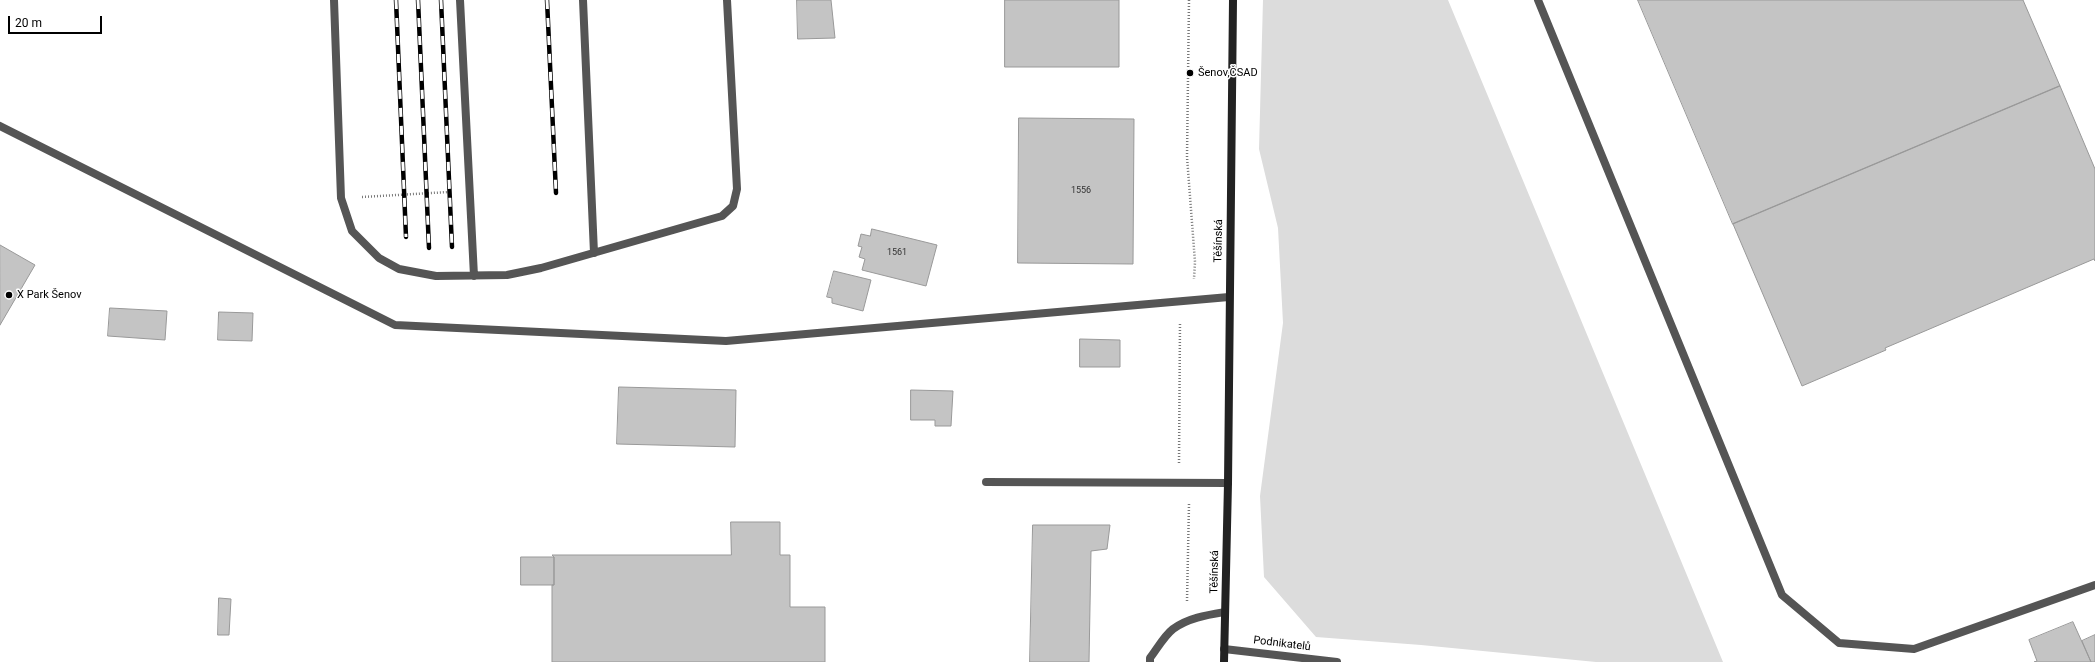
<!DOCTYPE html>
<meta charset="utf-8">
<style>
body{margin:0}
#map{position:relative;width:2095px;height:662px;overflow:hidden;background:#fff;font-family:Roboto,sans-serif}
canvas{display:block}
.scale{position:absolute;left:8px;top:16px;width:94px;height:18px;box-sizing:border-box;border:2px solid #000;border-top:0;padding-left:5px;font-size:12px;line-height:14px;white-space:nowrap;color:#000;-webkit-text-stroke:3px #fff;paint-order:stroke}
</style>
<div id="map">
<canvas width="2095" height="662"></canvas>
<div class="scale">20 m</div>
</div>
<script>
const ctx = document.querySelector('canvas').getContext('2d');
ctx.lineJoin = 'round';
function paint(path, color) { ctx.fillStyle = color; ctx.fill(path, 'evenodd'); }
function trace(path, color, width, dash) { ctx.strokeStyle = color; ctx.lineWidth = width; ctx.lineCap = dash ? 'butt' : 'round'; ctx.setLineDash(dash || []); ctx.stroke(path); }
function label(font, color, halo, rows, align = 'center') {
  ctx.font = font + ' Roboto,sans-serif'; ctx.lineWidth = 3; ctx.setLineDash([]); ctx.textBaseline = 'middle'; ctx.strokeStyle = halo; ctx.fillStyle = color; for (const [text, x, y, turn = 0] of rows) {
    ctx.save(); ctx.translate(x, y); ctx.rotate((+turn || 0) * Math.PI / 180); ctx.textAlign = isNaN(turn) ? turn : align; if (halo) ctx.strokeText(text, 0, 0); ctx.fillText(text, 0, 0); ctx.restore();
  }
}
paint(new Path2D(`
 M1263,0H1448L1723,662H1596L1421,645L1316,637L1264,577L1260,496L1283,323L1278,228L1259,149Z`), '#dcdcdc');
const building = new Path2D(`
 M797,0H831L835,38L798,39Z
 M1005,0H1119V67H1005Z
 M1638,0H2023L2060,86L1733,224Z
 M2060,86L2095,169V261L2094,259L1885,348L1886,350L1802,386L1733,224Z
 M1019,118L1134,119L1133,264L1018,263Z
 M872,229L937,245L926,286L862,270L865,259L859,257L862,247L858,246L861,234L870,236Z
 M0,245L35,265L0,325Z
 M834,271L871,280L863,311L832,303V298L827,297Z
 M110,308L167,311L165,340L108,336Z
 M219,312L253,313L252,341L218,340Z
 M1080,339L1120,340V367H1080Z
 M619,387L736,390L735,447L617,444Z
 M911,390L953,391L951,426H935V420H911Z
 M731,522H780V555H790V607H825V662H552V585H554V557L552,555H731Z
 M1033,525H1110L1107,549L1091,551L1089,662H1030Z
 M521,557H554V585H521Z
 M219,598L231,599L229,635H218Z
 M2073,622L2091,662H2034L2037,661L2029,640Z
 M2095,635V662H2091L2082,641Z`);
paint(building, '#c4c4c4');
trace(building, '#999', 1);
trace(new Path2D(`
 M1189,0L1187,157L1195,262L1194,279
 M362,197L449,192
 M1179,463L1180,322
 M1187,601L1189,504`), '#777', 2.5, [1, 2]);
trace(new Path2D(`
 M334,0L341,198L352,231L379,258L399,269L436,276L507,275L541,268L722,216L733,206L737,189L727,0
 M460,0L474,276
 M583,0L594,253
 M1538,0L1782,595L1839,643L1914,649L2095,585
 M1224,649L1337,662
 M1150,662V658C1157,649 1164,636 1173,629C1188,618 1207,615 1225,612`), '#555', 8);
trace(new Path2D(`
 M0,126L395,325L726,341L1229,297
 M986,482L1228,483`), '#555', 8);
trace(new Path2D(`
 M1224,662L1228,483L1233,0`), '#222', 8);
const rail = new Path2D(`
 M396,0L406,237
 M418,0L429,248
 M441,0L452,247
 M547,0L556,193`);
trace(rail, '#000', 4.5);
trace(rail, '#fff', 3, [9]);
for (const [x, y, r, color] of [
 [1190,73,4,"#000"],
 [9,295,4,"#000"]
]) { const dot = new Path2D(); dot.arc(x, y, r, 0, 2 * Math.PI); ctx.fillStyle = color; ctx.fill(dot); trace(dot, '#fff', 1.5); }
label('9px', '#313131', null, [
 ["1556",1081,191],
 ["1561",897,253]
]);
label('11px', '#000', '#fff', [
 ["Šenov,ČSAD",1198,73],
 ["X Park Šenov",17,295]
], 'left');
label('11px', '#000', '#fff', [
 ["Těšínská",1219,241,-89],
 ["Těšínská",1215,572,-89],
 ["Podnikatelů",1282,644,7]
]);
</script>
